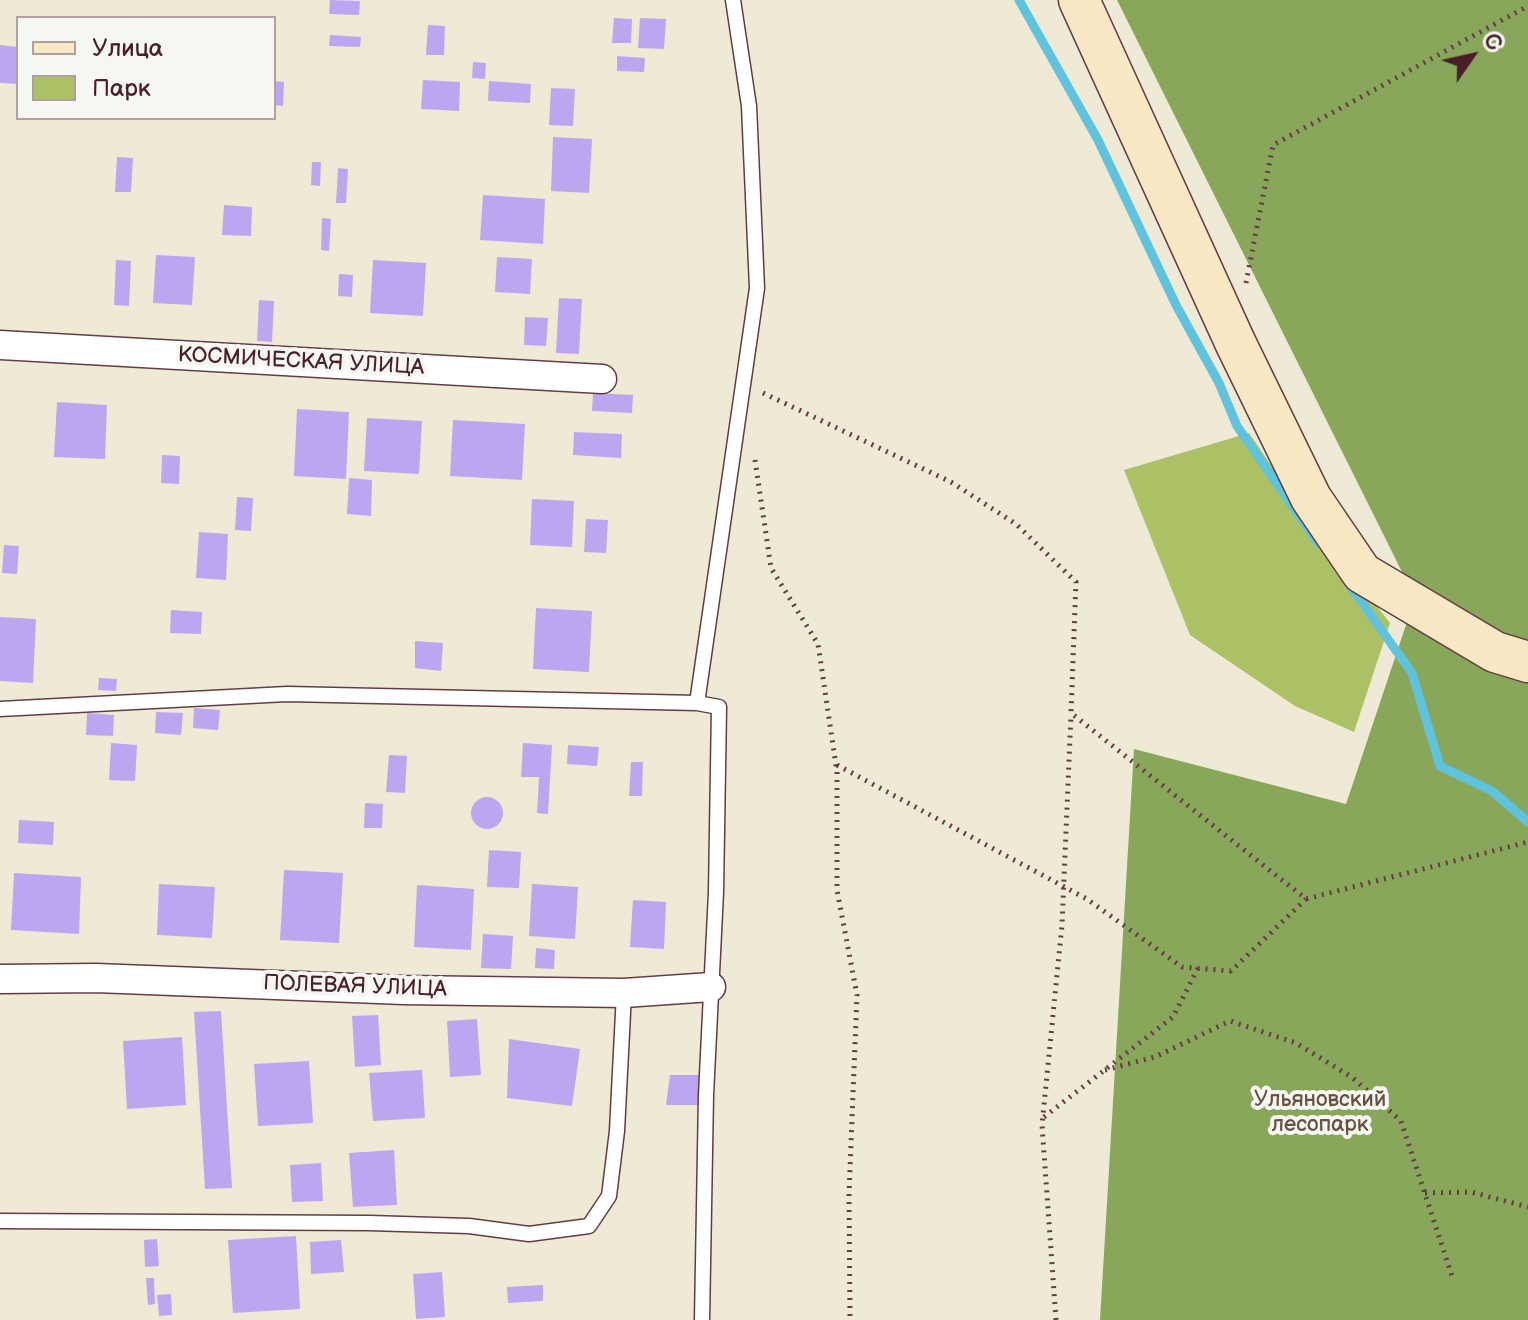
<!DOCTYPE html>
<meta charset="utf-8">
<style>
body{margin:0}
#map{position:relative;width:1528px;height:1320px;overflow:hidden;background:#efead6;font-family:"Balsamiq Sans",sans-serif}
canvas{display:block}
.legend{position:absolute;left:16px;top:16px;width:260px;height:104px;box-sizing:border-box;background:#f6f6f2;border:2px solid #b1a0a2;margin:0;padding:10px 14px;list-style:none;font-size:24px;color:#4a1f2b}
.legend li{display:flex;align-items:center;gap:16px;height:40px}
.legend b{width:40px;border:2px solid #b1a0a2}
.north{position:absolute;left:1432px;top:16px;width:80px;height:80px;-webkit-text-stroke:6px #f6f6f2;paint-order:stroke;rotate:56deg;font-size:22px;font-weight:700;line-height:32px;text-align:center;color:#4a1f2b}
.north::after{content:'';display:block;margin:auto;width:28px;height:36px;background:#4a1f2b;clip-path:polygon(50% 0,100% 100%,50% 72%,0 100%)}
</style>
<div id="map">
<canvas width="1528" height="1320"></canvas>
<ul class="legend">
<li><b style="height:10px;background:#fae7c3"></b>Улица</li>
<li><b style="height:22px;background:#acc166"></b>Парк</li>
</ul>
<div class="north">С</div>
</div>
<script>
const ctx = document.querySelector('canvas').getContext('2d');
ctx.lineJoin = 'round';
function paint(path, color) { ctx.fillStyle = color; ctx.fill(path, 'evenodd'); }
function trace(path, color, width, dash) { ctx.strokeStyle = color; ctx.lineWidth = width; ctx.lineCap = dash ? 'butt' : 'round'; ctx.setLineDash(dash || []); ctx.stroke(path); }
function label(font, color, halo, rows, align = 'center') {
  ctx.font = font + ' "Balsamiq Sans",sans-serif'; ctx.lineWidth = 8; ctx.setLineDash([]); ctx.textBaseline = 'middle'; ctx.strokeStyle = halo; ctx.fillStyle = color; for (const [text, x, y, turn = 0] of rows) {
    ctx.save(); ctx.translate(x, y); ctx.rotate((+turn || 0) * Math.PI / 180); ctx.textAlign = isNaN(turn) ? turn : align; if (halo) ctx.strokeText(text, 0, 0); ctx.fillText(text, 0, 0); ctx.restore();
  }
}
paint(new Path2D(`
 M1249,433L1308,519L1390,623L1354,732L1295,706L1190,635L1124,470Z`), '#acc166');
paint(new Path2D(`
 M1117,0H1528V1320H1100L1134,749L1346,804L1415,598Z`), '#89a75b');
trace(new Path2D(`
 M1019,0L1098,140L1176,305L1219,383L1237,426L1318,543
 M1348,583L1412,673L1440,766L1492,791L1528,822`), '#5fc3dd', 9);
paint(new Path2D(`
 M330,0L360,1L359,15L329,14Z
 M614,18L632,19L631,43H612Z
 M640,18L666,19L664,49L638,48Z
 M428,25L445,26L444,55H426Z
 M330,35L361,37L360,47L329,46Z
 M0,45L18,47V84L0,83Z
 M617,56L645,58L644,72L617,71Z
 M473,62L486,63L485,79L472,78Z
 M423,80L460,82L459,111L421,109Z
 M274,81L284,82L283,106L274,105Z
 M489,81L531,84L530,103L488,101Z
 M551,88L575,89L573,126L549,125Z
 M553,137L592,139L589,193L551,191Z
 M117,157L133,158L131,192H115Z
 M312,162H321L320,186L311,185Z
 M338,168L348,169L346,203H336Z
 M483,195L545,199L543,244L480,240Z
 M224,205L252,207L251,236L222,235Z
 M322,218L331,219L329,251L321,250Z
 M156,255L195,257L192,305L153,303Z
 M497,257L532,259L530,294L495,292Z
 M116,260L131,261L129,306L114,305Z
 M373,260L426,263L423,316L370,313Z
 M339,274L353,275L352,297L338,296Z
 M559,298L582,299L579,354L556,353Z
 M259,300L274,301L272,342L257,341Z
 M525,317L548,318L546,346L524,345Z
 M593,393L633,395L632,413L592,411Z
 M57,402L107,405L105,459L54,457Z
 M297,409L349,412L346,479L294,476Z
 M367,418L422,421L419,474L364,471Z
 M453,420L525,424L522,480L450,476Z
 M574,432L622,434L621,458L573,455Z
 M162,455L180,456L179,484L161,483Z
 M349,478L372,480L371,516L347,514Z
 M237,497L253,498L251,531L235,530Z
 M532,499L574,501L572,547L530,545Z
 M586,519L608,520L606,553L584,552Z
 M199,532L228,534L226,580L196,578Z
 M4,545L19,546L17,574L2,573Z
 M536,608L592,611L589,672L533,669Z
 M171,610L202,612L201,634L170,633Z
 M0,617L36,619L33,683L0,681Z
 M415,641L443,643L441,671L415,668Z
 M99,678L117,679L116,691L98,690Z
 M194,708L220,710L218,730L193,728Z
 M156,712L183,713L181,735L155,733Z
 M87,713L114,715L113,736L86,735Z
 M111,743L137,745L135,781L109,780Z
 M523,743L552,745L548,814L537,813L539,777H521Z
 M568,745L599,747L597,766L567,764Z
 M389,755L407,756L405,793L386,792Z
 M631,762H643L642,796H629Z
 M471 813a16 16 0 1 1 32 0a16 16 0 1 1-32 0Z
 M365,803L383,804L382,828H364Z
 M19,820L54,822L53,845L18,843Z
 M489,850L521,852L519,888L487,887Z
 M284,870L343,873L339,943L280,940Z
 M14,873L81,877L79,934L11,930Z
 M159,884L215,887L212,938L157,935Z
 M532,884L578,887L575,939L529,936Z
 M417,885L474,889L471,950L414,947Z
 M633,900L666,902L664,949L630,947Z
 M483,934L513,936L511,969L481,968Z
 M536,948L555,950L554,969L535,968Z
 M221,1011L232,1188L205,1189L194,1012Z
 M378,1015L381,1065L355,1067L352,1016Z
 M477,1019L481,1075L450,1077L447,1021Z
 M182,1037L186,1105L127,1109L123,1041Z
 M509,1039L580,1049L572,1106L507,1098Z
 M309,1061L313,1123L258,1126L254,1064Z
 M422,1070L425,1118L373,1121L369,1073Z
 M670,1075H700L698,1105H666Z
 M394,1150L397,1205L353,1207L349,1153Z
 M321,1163L323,1201L292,1202L290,1165Z
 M296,1236L300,1309L233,1313L228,1240Z
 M157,1239L159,1266L145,1267L144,1240Z
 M341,1240L344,1272L311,1274L310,1242Z
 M442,1272L445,1317L416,1319L413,1274Z
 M146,1278H154L155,1304L148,1305Z
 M543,1285V1301L508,1303L507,1287Z
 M171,1294L172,1315L159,1316L157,1295Z`), '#bda6f0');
const lane = new Path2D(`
 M697,703L757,288L749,106L733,0
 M0,709L287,694L697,703L719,707L716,892L706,1095L702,1320
 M0,1221L369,1223L469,1226L529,1234L589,1226L609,1196L617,1131L624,993`);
const street = new Path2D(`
 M0,345L602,379
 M0,979L96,978L404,990L624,993L711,987`);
const secondary = new Path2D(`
 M1079,0L1235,342L1311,498L1362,573L1495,652L1528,662`);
trace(lane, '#633d45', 17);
trace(street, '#633d45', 31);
trace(secondary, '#633d45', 43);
trace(new Path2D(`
 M1246,283L1273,145L1528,6
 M763,393L951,482L1016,524L1076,582L1071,713L1306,899L1528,842
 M755,460L771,568L818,644L837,772V890L857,995L849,1194L850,1320
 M837,765L1087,899L1182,967L1231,971L1306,899
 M1105,1070L1155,1057L1230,1021L1296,1043L1353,1078L1401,1121L1453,1279
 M1044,1117L1173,1017L1198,968
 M1425,1193L1471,1192L1528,1207
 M1056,1320L1042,1125L1062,925L1071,714`), '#633d45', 5, [2, 6]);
trace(lane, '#fff', 14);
trace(street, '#fff', 28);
trace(secondary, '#fae7c3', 40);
label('22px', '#4a1f2b', '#f6f6f2', [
 ["КОСМИЧЕСКАЯ УЛИЦА",301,362,3],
 ["ПОЛЕВАЯ УЛИЦА",355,987,2]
]);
label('22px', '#67503d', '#f6f6f2', [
 ["Ульяновский",1320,1100],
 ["лесопарк",1320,1125]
]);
</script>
